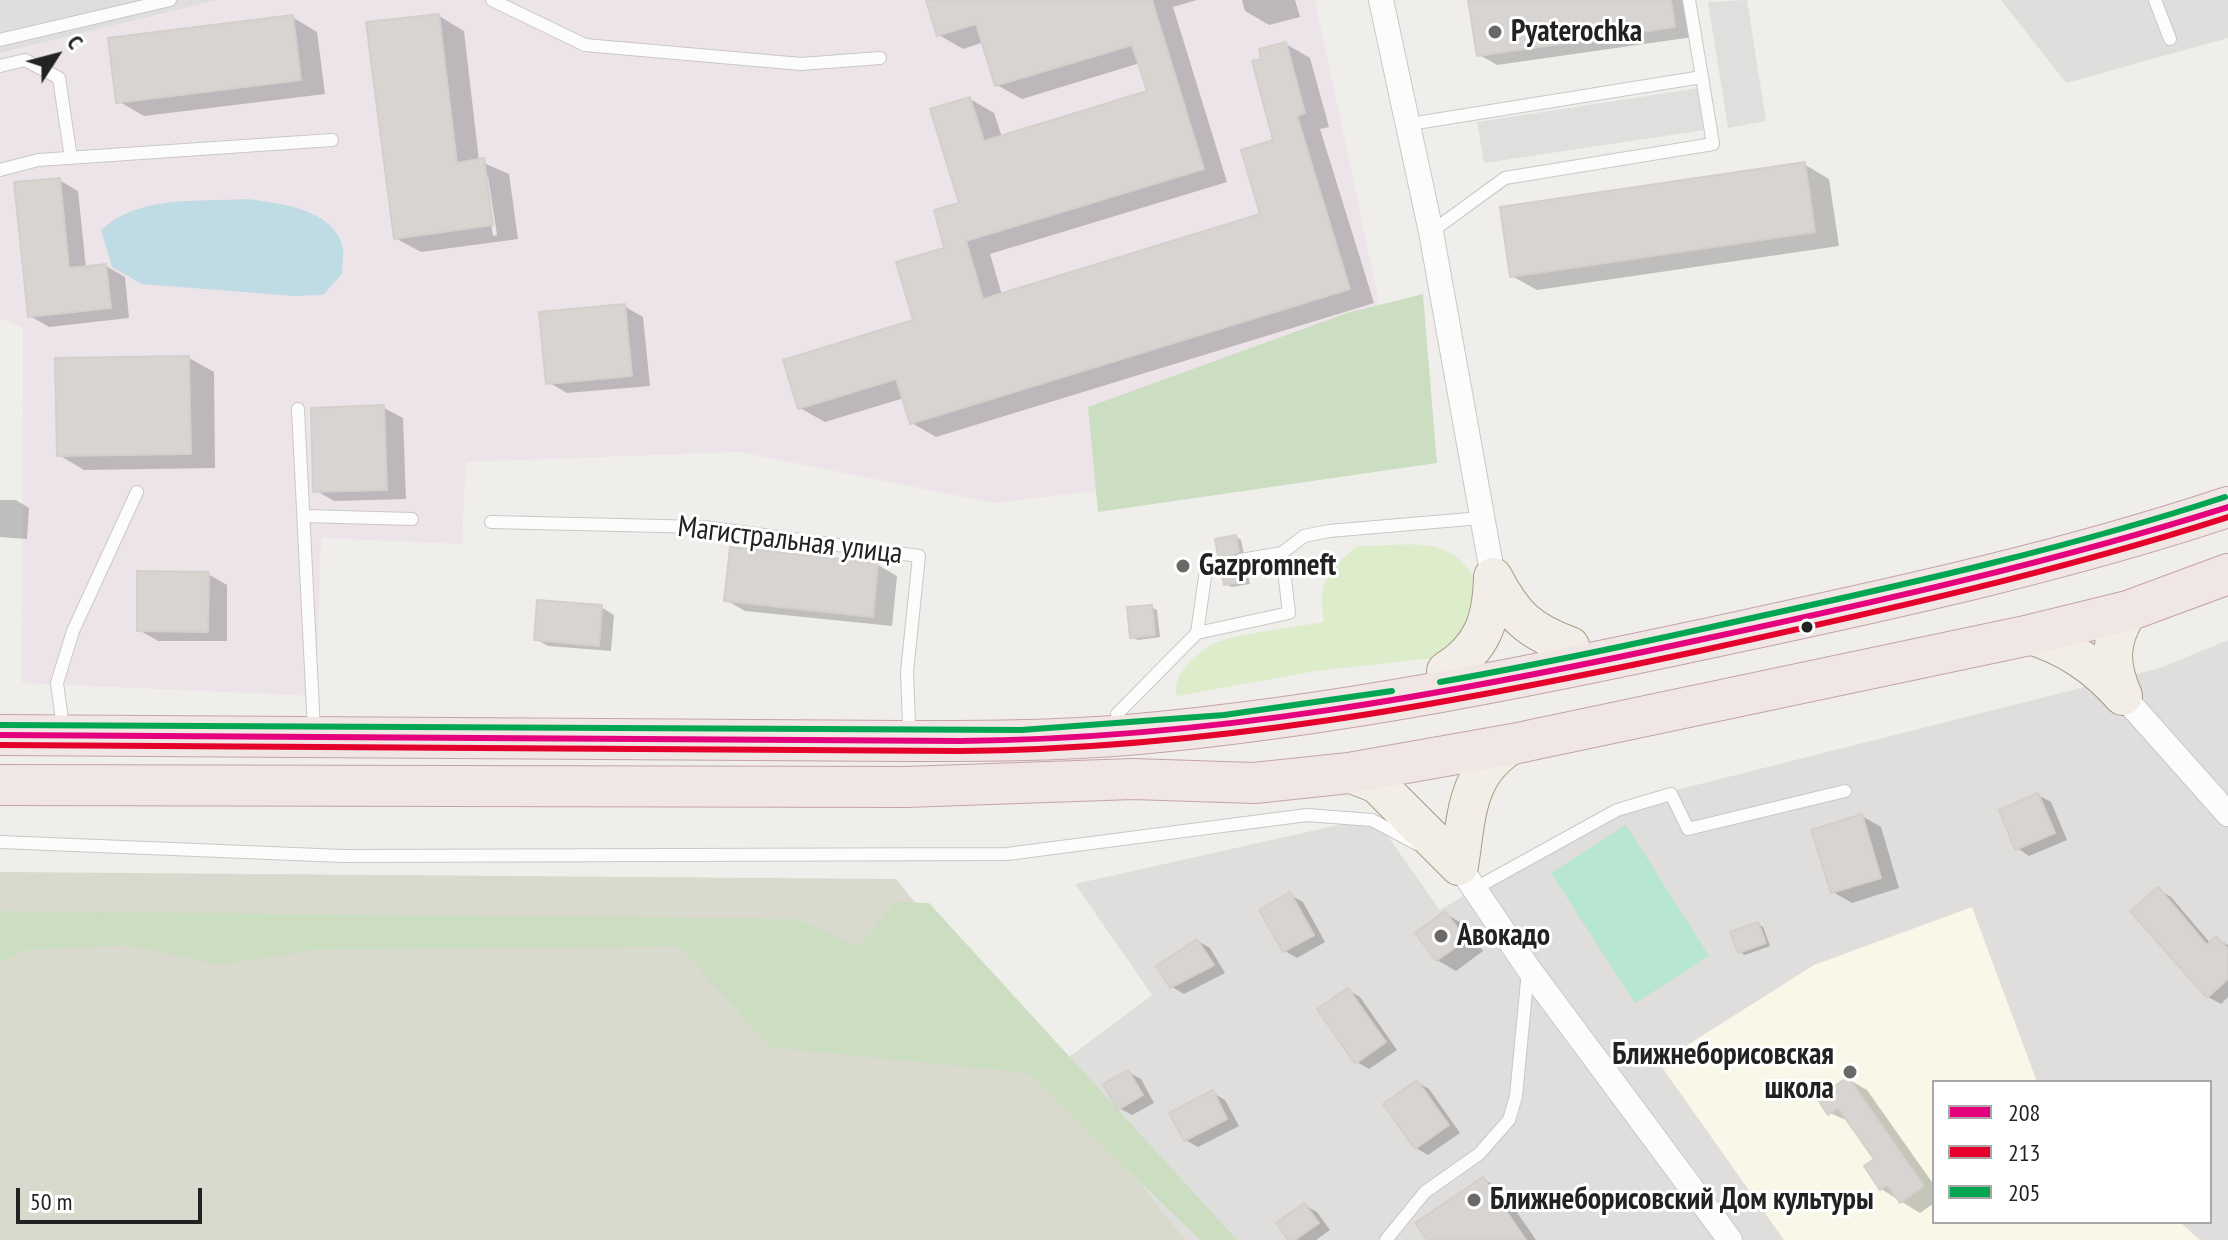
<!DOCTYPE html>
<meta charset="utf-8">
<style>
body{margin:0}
#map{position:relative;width:2228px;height:1240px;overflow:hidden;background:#f0eeeb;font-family:"PT Sans Narrow",sans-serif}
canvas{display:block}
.legend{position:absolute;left:1932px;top:1080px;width:280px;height:144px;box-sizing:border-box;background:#fff;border:2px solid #a7a7a7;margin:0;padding:10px 14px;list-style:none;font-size:24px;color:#222}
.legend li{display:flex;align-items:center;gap:16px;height:40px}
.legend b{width:40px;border:2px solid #a7a7a7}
.north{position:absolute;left:16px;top:16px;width:80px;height:80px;-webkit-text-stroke:6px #fff;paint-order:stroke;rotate:54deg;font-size:22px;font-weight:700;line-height:32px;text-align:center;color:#222}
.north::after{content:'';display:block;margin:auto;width:28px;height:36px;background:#222;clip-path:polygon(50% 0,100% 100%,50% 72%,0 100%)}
.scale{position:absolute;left:16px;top:1188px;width:186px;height:36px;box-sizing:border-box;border:4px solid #222;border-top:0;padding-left:10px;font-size:24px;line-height:28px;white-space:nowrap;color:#222;-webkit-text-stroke:6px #fff;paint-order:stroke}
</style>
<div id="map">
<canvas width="2228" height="1240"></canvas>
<ul class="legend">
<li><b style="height:10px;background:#e5007d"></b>208</li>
<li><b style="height:10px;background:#e4002b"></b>213</li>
<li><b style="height:10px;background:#00a651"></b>205</li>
</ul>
<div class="north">С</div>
<div class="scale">50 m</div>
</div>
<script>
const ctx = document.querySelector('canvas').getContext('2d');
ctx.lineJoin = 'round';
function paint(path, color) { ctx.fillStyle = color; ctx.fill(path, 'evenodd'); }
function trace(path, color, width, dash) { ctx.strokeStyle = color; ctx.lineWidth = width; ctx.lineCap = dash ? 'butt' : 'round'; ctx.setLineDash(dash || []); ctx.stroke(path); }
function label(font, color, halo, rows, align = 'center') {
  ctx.font = font + ' "PT Sans Narrow",sans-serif'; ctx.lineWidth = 6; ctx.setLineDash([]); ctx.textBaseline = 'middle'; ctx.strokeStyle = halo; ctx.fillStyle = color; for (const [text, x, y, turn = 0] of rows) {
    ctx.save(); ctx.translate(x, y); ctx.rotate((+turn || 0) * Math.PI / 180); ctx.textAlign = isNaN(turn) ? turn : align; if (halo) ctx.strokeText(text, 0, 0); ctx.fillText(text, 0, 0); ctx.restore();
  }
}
paint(new Path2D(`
 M0,0H219L0,53Z
 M2001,0H2228V38L2066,83Z
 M2228,640V1240H1186L1050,1071L1152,995L1075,884L1374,817L1440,910L1613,806L2160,668ZM1934,1082H2210V1222H1934Z`), '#dfdedc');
paint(new Path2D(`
 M219,0H1315L1377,292L1385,457L994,503L739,452L466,462L462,544L321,538L316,696L22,683L23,327L0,319V53Z`), '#ede4e9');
paint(new Path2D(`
 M1972,907L2037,1082H1934V1222H2180L2200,1240H1784L1659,1063L1814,965Z`), '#f8f7e8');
paint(new Path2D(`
 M0,872L896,879L1186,1240H0Z`), '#d9d9cd');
paint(new Path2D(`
 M1357,546C1417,546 1463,530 1483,603L1451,656L1316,671L1177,696C1170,676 1196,654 1213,644C1229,635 1301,626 1324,622C1318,580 1326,573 1357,546Z`), '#ddeccb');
paint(new Path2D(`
 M1423,294L1437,463L1098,512L1088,407L1347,313Z
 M895,902L929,903L1237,1240H1200L1028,1073L770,1047L679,946L313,950L220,965L127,945L27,950L0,962V911L797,919L859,947Z`), '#cbdec1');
paint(new Path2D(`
 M1626,825L1709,956L1635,1003L1551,873Z`), '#b7e6d2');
paint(new Path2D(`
 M1747,0L1766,121L1728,128L1708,2Z
 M1699,88L1705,130L1484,163L1477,122Z`), '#e0dfde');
paint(new Path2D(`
 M247,199C279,203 335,209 343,248C344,256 342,266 342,274L323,295L294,296L142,284L112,267L101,230C137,195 200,202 247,199Z`), '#bfdbe3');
paint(new Path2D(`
 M929,0H1197L1173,7L1227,182L990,254L1002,295L1262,215L1276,141L1264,60L1286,44L1310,58L1329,127L1320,129L1374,303L936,437L912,423L904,398L825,422L800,408L915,322L961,204L970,99L994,113L1002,137L1149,92L1140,63L1022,99L997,85L984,42L963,49L939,35Z
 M1242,0H1295L1300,17L1269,25L1245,11Z
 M1471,0H1688L1693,37L1497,65L1478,54Z
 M439,16L464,31L479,161L509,174L518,239L421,252L395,238ZM484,176H488L497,235L493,236Z
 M292,17L317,32L325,94L144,116L118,101Z
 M1804,164L1829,179L1839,246L1537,290L1512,276Z
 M59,180L78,191L86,268L106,266L125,277L129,318L49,327L30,316Z
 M624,306L643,317L650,386L567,393L548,382Z
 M189,358L214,372L215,468L84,470L59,455Z
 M384,408L403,418L406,499L334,501L315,490Z
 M0,500H16L29,508L27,539L0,537Z
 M1236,537L1241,540L1244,554L1238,559L1237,567L1248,574L1250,584L1232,587L1226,584Z
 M878,565L897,576L892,626L745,611L726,600Z
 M208,574L227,585V641H158L139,630Z
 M601,607L614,615L611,651L548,646L536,639Z
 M1151,607L1157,610L1160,637L1138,640L1132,637Z
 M2038,795L2051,802L2067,840L2029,856L2017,848Z
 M1862,816L1881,827L1899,888L1852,903L1833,892Z
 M2159,890L2171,897L2211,944L2216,939L2228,945V997L2221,1004L2208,997Z
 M1290,895L1303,902L1325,942L1297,958L1285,951Z
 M1446,914L1465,925L1483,951L1456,971L1437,960Z
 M1758,924L1763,927L1770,946L1745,955L1740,952Z
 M1198,941L1210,948L1225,973L1184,994L1172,987Z
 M1348,990L1360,997L1397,1050L1369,1069L1357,1062Z
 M1128,1072L1141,1079L1154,1103L1132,1115L1119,1108Z
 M1848,1079L1867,1090L1934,1185V1203L1920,1213L1881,1189L1877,1159L1851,1122L1830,1113Z
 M1417,1082L1429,1089L1460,1133L1428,1155L1416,1148Z
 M1213,1093L1225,1100L1239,1126L1198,1147L1185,1140Z
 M1483,1179L1501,1189L1536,1240H1429Z
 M1304,1205L1317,1212L1330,1230L1316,1240H1291Z`), '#0003');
const building = new Path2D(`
 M926,0H1152L1204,169L966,241L983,299L1260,214L1241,150L1273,140L1252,61L1261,59L1259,49L1286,42L1305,113L1297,116L1350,289L910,424L896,379L798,409L783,360L913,320L896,262L944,248L934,210L959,203L930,109L970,97L984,141L1147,91L1132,45L995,86L976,24L937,36Z
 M1468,0H1671L1675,27L1477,56Z
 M439,14L457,163L484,158L493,225L394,239L366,22Z
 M293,15L301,80L116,103L108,38Z
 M1805,162L1815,232L1510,277L1500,207Z
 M60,178L69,268L106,264L111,308L28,317L14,182Z
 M625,304L632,376L546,384L539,312Z
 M189,356L191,454L57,456L55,358Z
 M384,405L387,490L313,492L311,408Z
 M1236,535L1239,551L1233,556L1232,562L1243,569L1245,581L1224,585L1222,573L1228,569V561L1218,555L1215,539Z
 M730,547L878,563L873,617L724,601Z
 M137,571L209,572L208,632L137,631Z
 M537,600L602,605L599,646L534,640Z
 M1152,605L1155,635L1130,638L1127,607Z
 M2038,793L2055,833L2015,850L1999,810Z
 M1862,814L1881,878L1831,893L1811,830Z
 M2158,887L2207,945L2216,936L2228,949V979L2207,998L2130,911Z
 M1290,892L1314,935L1283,952L1259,910Z
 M1445,911L1466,940L1436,961L1415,933Z
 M1758,922L1766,943L1738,953L1730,932Z
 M1197,939L1214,965L1170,988L1156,966Z
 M1348,988L1386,1042L1355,1064L1317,1009Z
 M1128,1070L1143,1095L1118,1110L1103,1084Z
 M1848,1077L1924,1186L1900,1203L1887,1185L1880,1190L1864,1166L1874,1159L1838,1108L1828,1115L1817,1098Z
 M1417,1080L1449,1125L1415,1149L1383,1104Z
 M1213,1090L1227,1119L1184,1141L1169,1113Z
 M1483,1177L1526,1240H1427L1415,1223Z
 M1304,1203L1319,1223L1295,1240H1288L1276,1223Z`);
paint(building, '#d7d4d2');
trace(building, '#d3d0cc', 2);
const service = new Path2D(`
 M492,0L585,45L801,64L880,58
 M2155,0L2170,39
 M0,40L170,0
 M0,66L25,60L59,78L71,158
 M1410,124L1702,77L1689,0
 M0,170L38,160L332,140
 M1431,232L1505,178L1713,144L1702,77
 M298,409L314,730
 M306,516L412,519
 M491,522L704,527L919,556L907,672L909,725
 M1241,560L1282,553L1304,536L1329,531L1481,518
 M1197,633L1289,613L1282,553
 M1117,714L1197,633L1206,570L1220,564
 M63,728L57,683L73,631L137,492
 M0,842L343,856L1007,854L1307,815L1372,820L1417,844
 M1474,889L1617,810L1671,794L1688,829L1845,791
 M1386,1240L1425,1192L1479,1154L1509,1120L1516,1096L1528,971`);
const minor = new Path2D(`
 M1381,0L1431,232L1493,577
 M2123,696L2228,814
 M1459,866L1528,968L1730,1240`);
const primary = new Path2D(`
 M1493,577C1513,616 1529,631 1570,646
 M2030,635C2068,647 2096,666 2123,696
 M1446,671C1483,648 1492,619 1493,577
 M2123,696C2109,664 2109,641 2128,611
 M1349,773L1377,784L1459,866
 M1459,866C1467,816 1465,773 1513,744`);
const trunk = new Path2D(`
 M0,735L904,741C978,741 1053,741 1127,735C1335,717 1539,675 1742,631C1905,596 2069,560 2228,507
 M0,785L906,787L1133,779L1254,783L1349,773L1513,744L2030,635L2128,611L2228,574`);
trace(service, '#c9c8c7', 14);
trace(minor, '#c9c8c7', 26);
trace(primary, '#a79c86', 40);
trace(trunk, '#c5a2ac', 42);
trace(service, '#fdfcfc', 12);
trace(minor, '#fdfcfc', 24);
trace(primary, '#f3ede7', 38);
trace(trunk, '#f0e6e4', 40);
trace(new Path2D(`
 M0,735L960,741C1210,739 1455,693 1699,640C1877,602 2054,562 2228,507`), '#e5007d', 6);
trace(new Path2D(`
 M0,745L960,751C1210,749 1455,703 1699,651C1877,612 2054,573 2228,517`), '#e4002b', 6);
trace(new Path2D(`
 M1440,682C1548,663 1654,640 1761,616C1917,582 2072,547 2225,497
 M0,725L1021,730L1224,715L1392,691`), '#00a651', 6);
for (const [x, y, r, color] of [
 [1495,32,8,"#6a6968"],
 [1183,566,8,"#6a6968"],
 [1807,627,7,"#222"],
 [1441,936,8,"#6a6968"],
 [1850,1072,8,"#6a6968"],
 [1474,1200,8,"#6a6968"]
]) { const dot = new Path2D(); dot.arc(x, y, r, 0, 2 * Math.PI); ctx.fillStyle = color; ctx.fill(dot); trace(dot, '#fff', 3); }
label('bold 30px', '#222', '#fff', [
 ["Pyaterochka",1511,32],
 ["Gazpromneft",1199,566],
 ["Авокадо",1457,936],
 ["Ближнеборисовская",1834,1055,"right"],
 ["школа",1834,1089,"right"],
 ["Ближнеборисовский Дом культуры",1490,1200]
], 'left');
label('30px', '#222', '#fff', [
 ["Магистральная улица",790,541,7]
]);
</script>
